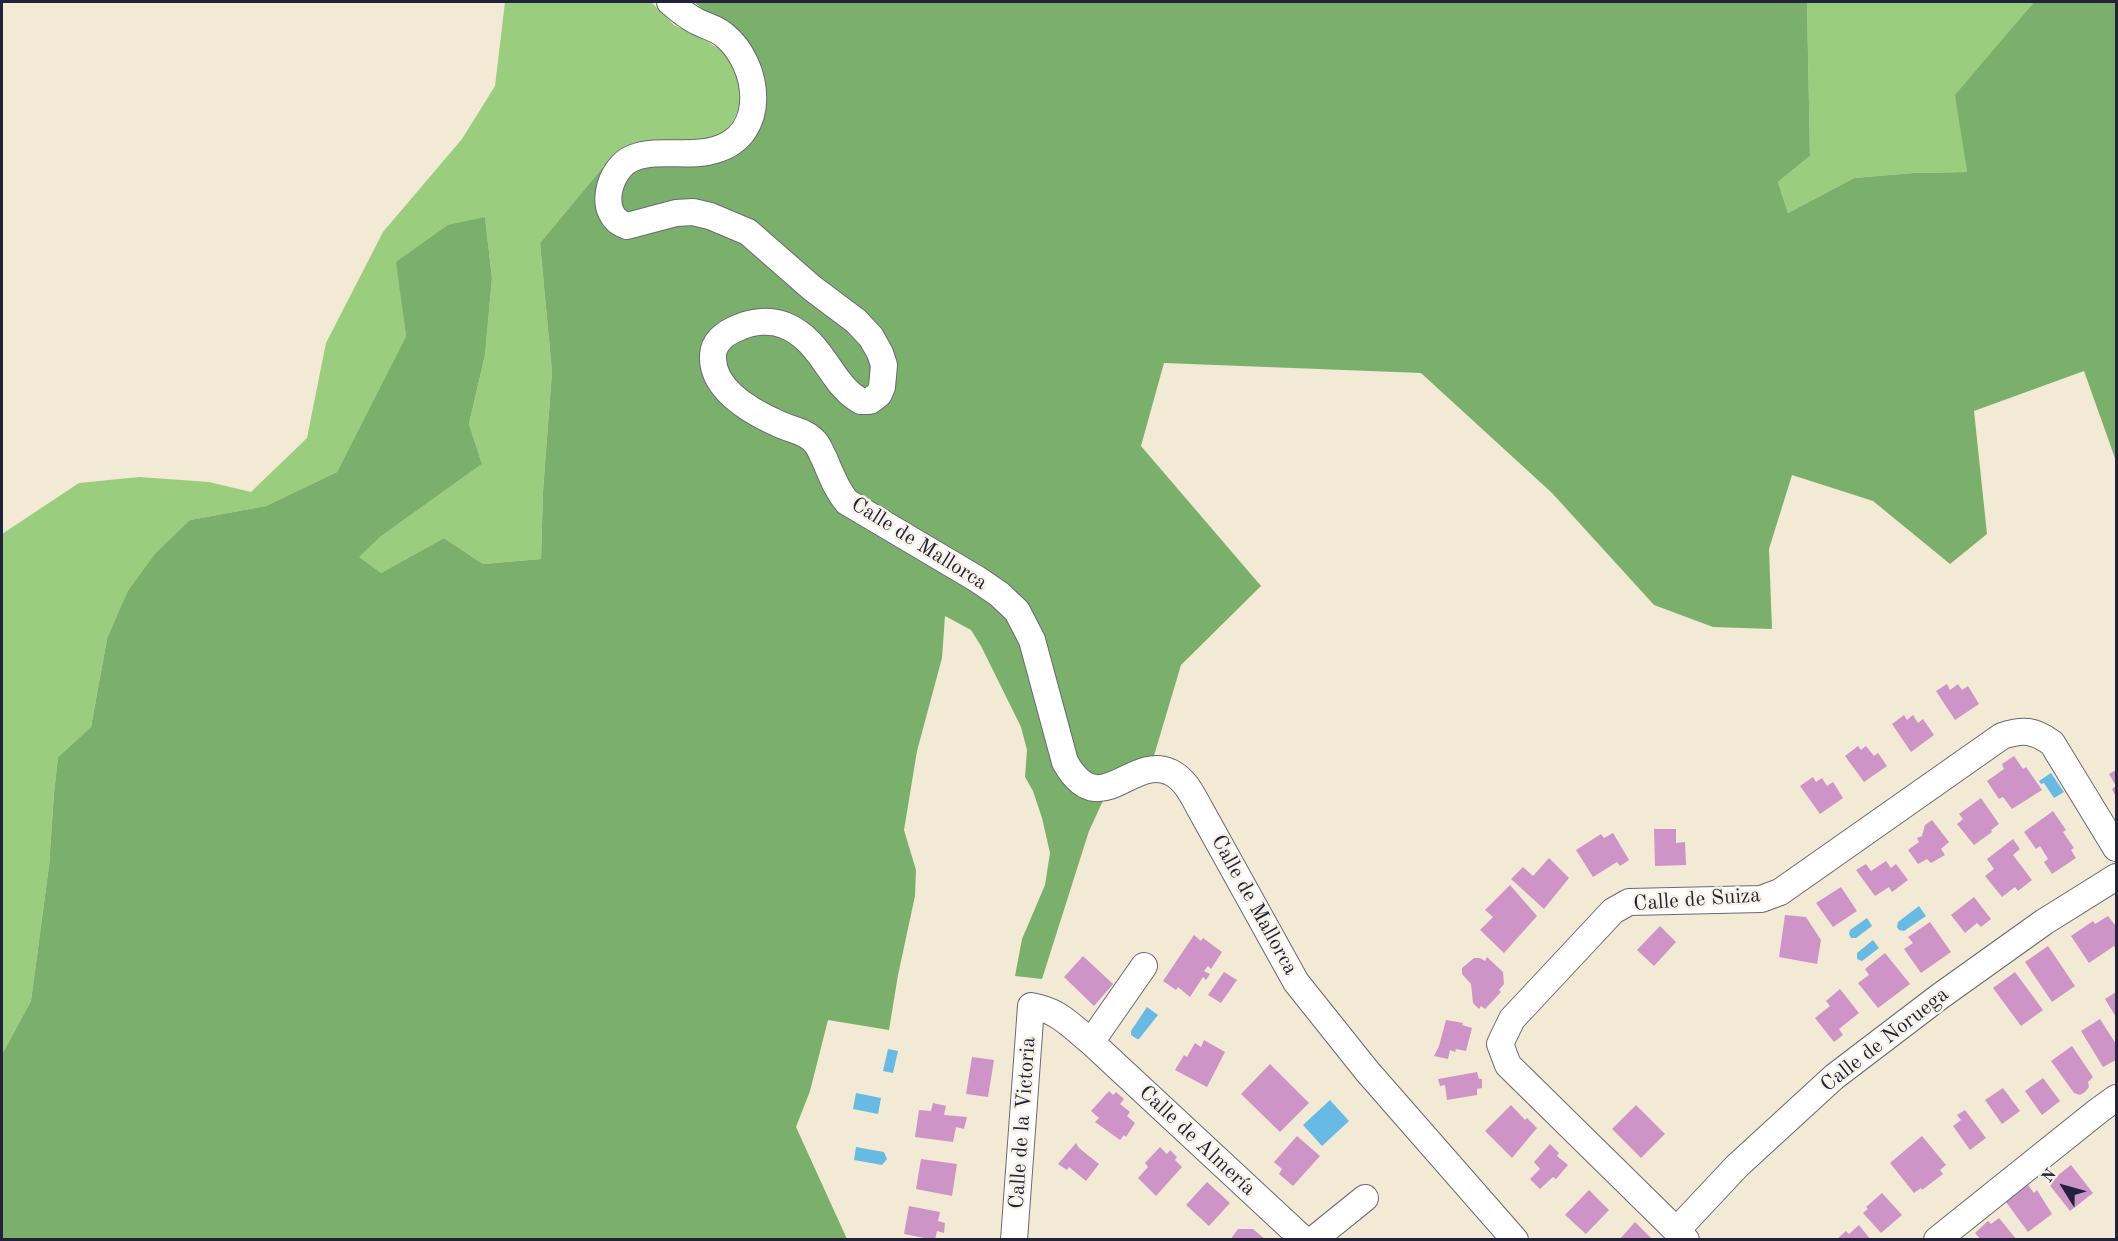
<!DOCTYPE html>
<meta charset="utf-8">
<style>
body{margin:0}
#map{position:relative;width:2118px;height:1241px;overflow:hidden;background:#f2ead4;font-family:"Old Standard TT",serif}
canvas{display:block}
.frame{position:absolute;inset:0;border:3px solid #22223b;pointer-events:none}
.north{position:absolute;left:2034px;top:1157px;width:60px;height:60px;-webkit-text-stroke:4px #f7f3e8;paint-order:stroke;rotate:307deg;font-size:16px;font-weight:700;line-height:24px;text-align:center;color:#22223b}
.north::after{content:'';display:block;margin:auto;width:21px;height:27px;background:#22223b;clip-path:polygon(50% 0,100% 100%,50% 72%,0 100%)}
</style>
<div id="map">
<canvas width="2118" height="1241"></canvas>
<div class="frame"></div>
<div class="north">N</div>
</div>
<script>
const ctx = document.querySelector('canvas').getContext('2d');
ctx.lineJoin = 'round';
function paint(path, color) { ctx.fillStyle = color; ctx.fill(path, 'evenodd'); }
function trace(path, color, width, dash) { ctx.strokeStyle = color; ctx.lineWidth = width; ctx.lineCap = dash ? 'butt' : 'round'; ctx.setLineDash(dash || []); ctx.stroke(path); }
function label(font, color, halo, rows, align = 'center') {
  ctx.font = font + ' "Old Standard TT",serif'; ctx.lineWidth = 5; ctx.setLineDash([]); ctx.textBaseline = 'middle'; ctx.strokeStyle = halo; ctx.fillStyle = color; for (const [text, x, y, turn = 0] of rows) {
    ctx.save(); ctx.translate(x, y); ctx.rotate((+turn || 0) * Math.PI / 180); ctx.textAlign = isNaN(turn) ? turn : align; if (halo) ctx.strokeText(text, 0, 0); ctx.fillText(text, 0, 0); ctx.restore();
  }
}
paint(new Path2D(`
 M505,2H651L674,25L707,41L725,54L738,74L741,93L739,114L730,130L716,141L619,155L603,167L540,243L552,372L543,491L541,559L483,564L444,538L381,573L358,557L380,537L482,464L469,424L485,355L492,278L485,217L397,262L406,336L337,472L266,506L190,520L107,639L91,727L58,757L54,793L49,866L31,1001L2,1054V534L79,483L139,477L209,482L251,492L307,438L326,343L383,232L462,139L495,86Z
 M1807,2H2034L1956,95L1967,172L1914,173L1854,178L1788,213L1778,182L1810,156Z`), '#9acd7d');
paint(new Path2D(`
 M694,2H1807L1810,156L1778,182L1788,213L1854,178L1914,173L1967,172L1955,95L2034,2H2116V461L2084,371L1974,411L1987,534L1950,564L1873,501L1792,475L1769,549L1772,629L1713,627L1654,605L1552,493L1421,373L1164,363L1141,446L1261,586L1181,665L1153,759L1114,777L1089,831L1042,979L1015,976L1022,939L1045,885L1050,853L1042,818L1033,791L1025,777L1027,750L1021,727L981,646L971,630L945,616L942,658L917,751L904,830L916,870L915,896L898,975L889,1030L828,1020L810,1091L796,1127L847,1239L2,1240V1054L31,1001L49,866L54,793L58,757L91,727L107,639L128,591L155,554L190,520L266,506L337,472L406,336L396,262L448,225L485,217L492,278L485,355L469,424L482,464L380,537L359,557L381,573L444,538L483,564L541,559L543,491L552,372L540,243L603,167L622,179L637,162L736,144L751,52Z`), '#7bb06c');
paint(new Path2D(`
 M2051,773L2064,792L2054,798L2044,783L2041,784L2039,781Z
 M1919,906L1926,916L1904,931L1899,930L1897,927L1898,922Z
 M1867,918L1872,926L1856,938H1851L1849,934L1850,930Z
 M1873,940L1879,948L1862,961L1857,959V953Z
 M1147,1007L1158,1015L1139,1039H1137L1131,1035V1031Z
 M888,1049L898,1051L893,1073L883,1071Z
 M856,1093L881,1098L878,1114L853,1109Z
 M1330,1100L1349,1121L1322,1146L1303,1125Z
 M856,1147L884,1152L887,1159L882,1165L854,1160Z`), '#67bae3');
paint(new Path2D(`
 M1947,684L1950,690L1958,684L1962,690L1968,686L1979,704L1955,720L1936,691Z
 M1904,715L1907,720L1913,715L1918,723L1923,719L1934,735L1911,752L1892,724Z
 M1858,746L1861,750L1866,746L1874,756L1878,753L1887,766L1864,782L1845,756Z
 M2014,756L2023,769L2026,767L2042,790L2012,809L2003,797L1999,799L1987,781L2004,769L2002,764Z
 M2116,770V797L2112,789L2116,786L2109,774Z
 M1813,777L1816,782L1822,778L1827,786L1833,782L1843,798L1820,814L1800,786Z
 M1981,798L1999,824L1991,830L1992,832L1974,845L1957,824L1963,819L1959,814Z
 M2053,811L2066,830L2063,832L2074,848L2071,850L2076,858L2052,874L2044,862L2048,859L2040,846L2036,849L2024,832Z
 M1932,820L1949,842L1941,849L1945,855L1931,863L1927,859L1918,864L1908,850L1919,842L1917,838L1922,836L1925,825Z
 M1654,829H1676V843L1685,842L1686,865L1655,866Z
 M1613,833L1629,860L1620,866L1617,862L1593,877L1576,850L1601,834L1604,838Z
 M2013,839L2020,849L2013,855L2032,880L2018,891L2015,887L2002,897L1985,876L1994,869L1987,859Z
 M1549,858L1569,878L1544,909L1511,879L1523,867L1533,876Z
 M1886,861L1891,868L1896,864L1908,880L1892,892L1889,887L1875,896L1856,870L1866,864L1871,871Z
 M1510,885L1537,916L1504,953L1480,930L1493,917L1485,910Z
 M1841,887L1857,911L1833,927L1816,903Z
 M1974,897L1991,919L1981,927L1977,923L1965,933L1951,915Z
 M1785,915L1806,917L1821,940L1817,964L1779,957Z
 M2108,916L2115,925L2116,924V950L2114,946L2089,963L2071,936L2093,921L2095,924Z
 M1930,922L1951,952L1921,973L1904,949L1913,943L1908,937Z
 M1660,926L1676,942L1654,966L1637,950Z
 M1194,935L1201,941L1203,938L1222,952L1211,969L1208,966L1204,971L1210,974L1206,980L1203,977L1190,997L1178,987L1176,990L1163,981Z
 M2048,946L2075,986L2052,1002L2025,962Z
 M1885,953L1910,984L1878,1008L1858,983L1869,975L1865,969Z
 M1083,956L1113,984L1094,1006L1064,977Z
 M1487,957L1503,972L1504,984L1499,990L1501,992L1485,1009L1481,1006L1479,1009L1473,1003L1471,984L1462,974V968L1474,958H1480L1485,961Z
 M1224,972L1237,980L1221,1003L1208,995Z
 M2015,972L2043,1010L2021,1026L1993,988Z
 M1840,989L1859,1013L1839,1029L1843,1035L1834,1042L1815,1018L1830,1006L1826,1001Z
 M2116,992V1017L2105,999Z
 M2100,1019L2116,1044V1060L2103,1067L2081,1031Z
 M1446,1020L1463,1023L1462,1025L1472,1028L1466,1051L1456,1049L1455,1052L1450,1050L1448,1059L1434,1056L1439,1046Z
 M1204,1040L1225,1052L1207,1087L1175,1070L1184,1055L1187,1057L1195,1043L1201,1047Z
 M2072,1046L2093,1077L2088,1082L2089,1087L2085,1092L2080,1095L2074,1093L2051,1061Z
 M972,1057L994,1060L988,1097L966,1094Z
 M1270,1064L1309,1103L1280,1132L1241,1094Z
 M1477,1072L1479,1079H1482V1088L1477,1089V1095L1447,1100L1445,1085L1440,1086L1438,1079Z
 M2043,1078L2060,1101L2042,1115L2025,1091Z
 M2003,1088L2020,1111L2002,1124L1985,1100Z
 M1109,1091L1113,1095L1116,1092L1124,1099L1120,1104L1130,1112L1127,1116L1135,1123L1126,1137L1124,1135L1120,1140L1095,1122L1099,1118L1091,1111Z
 M933,1103L946,1106L944,1115L967,1117L964,1129L956,1127L953,1142L915,1137L919,1110L931,1111Z
 M1511,1105L1525,1120L1527,1118L1537,1128L1512,1158L1485,1131Z
 M1636,1105L1665,1134L1641,1158L1612,1129Z
 M1965,1110L1986,1138L1970,1150L1953,1126L1961,1120L1957,1115Z
 M1297,1136L1320,1156L1293,1186L1279,1174L1282,1169L1274,1162Z
 M1922,1136L1946,1165L1940,1170L1943,1174L1922,1190L1921,1188L1914,1193L1890,1163Z
 M1076,1143L1079,1148L1099,1164L1086,1181L1069,1167L1067,1170L1058,1164Z
 M1550,1144L1559,1153L1557,1156L1568,1165L1556,1179L1553,1177L1540,1189L1530,1179L1540,1169L1534,1162Z
 M1160,1147L1167,1154L1170,1150L1177,1157L1175,1160L1182,1167L1156,1196L1138,1178L1148,1167L1145,1163Z
 M921,1159L957,1164L952,1196L916,1189Z
 M2071,1165L2093,1193L2070,1211L2048,1183Z
 M1207,1182L1230,1203L1209,1226L1186,1205Z
 M2028,1185L2034,1193L2037,1190L2052,1214L2028,1232L2006,1202Z
 M1589,1190L1609,1210L1586,1234L1565,1215Z
 M1882,1193L1902,1215L1881,1233L1863,1213L1868,1209L1866,1207Z
 M909,1206L940,1212L938,1221L945,1223L944,1233L937,1231L935,1240L904,1234Z
 M1999,1218L2017,1240H1981L1975,1233L1988,1221L1991,1224Z
 M1635,1222L1653,1240H1619Z
 M1859,1225L1871,1240H1836L1846,1231L1849,1234Z
 M1238,1229H1253L1266,1240H1230Z`), '#cf94c7');
const minor = new Path2D(`
 M670,2C678,9 686,16 696,21C705,26 716,28 724,35C760,64 769,135 715,150C689,158 659,148 633,158C609,167 595,216 627,226L676,213L693,212L710,216L748,232L812,288L856,321L871,337L880,353L884,365L882,387L879,394L870,401H861C831,386 823,340 784,325C770,320 753,321 740,327C727,332 714,340 713,355C711,390 752,412 779,424C791,430 806,431 815,442C819,446 821,453 824,458C831,474 836,489 847,502L977,579L999,594L1017,611L1032,640L1065,762C1100,824 1131,754 1170,772C1184,778 1192,794 1199,807L1296,982L1367,1071L1515,1240
 M1091,1042L1144,966
 M1676,1231L1737,1166L1834,1077L1939,997L2044,922L2116,877
 M1014,1240L1031,1006C1058,1010 1070,1025 1091,1042L1304,1240
 M1313,1240L1365,1198
 M1686,1240L1508,1065L1500,1044L1512,1019L1613,911L1629,902L1761,899L1780,892L2002,736C2023,729 2034,730 2052,743L2116,848
 M1937,1240L2098,1111L2116,1098`);
trace(minor, '#6b6871', 28);
trace(minor, '#fff', 26);
label('21px', '#22223b', '#f7f3e8', [
 ["Calle de Mallorca",919,544,32],
 ["Calle de Suiza",1697,900,-4],
 ["Calle de Mallorca",1254,905,61],
 ["Calle de Noruega",1885,1040,-38],
 ["Calle de la Victoria",1023,1123,-86],
 ["Calle de Almería",1197,1141,43]
]);
</script>
